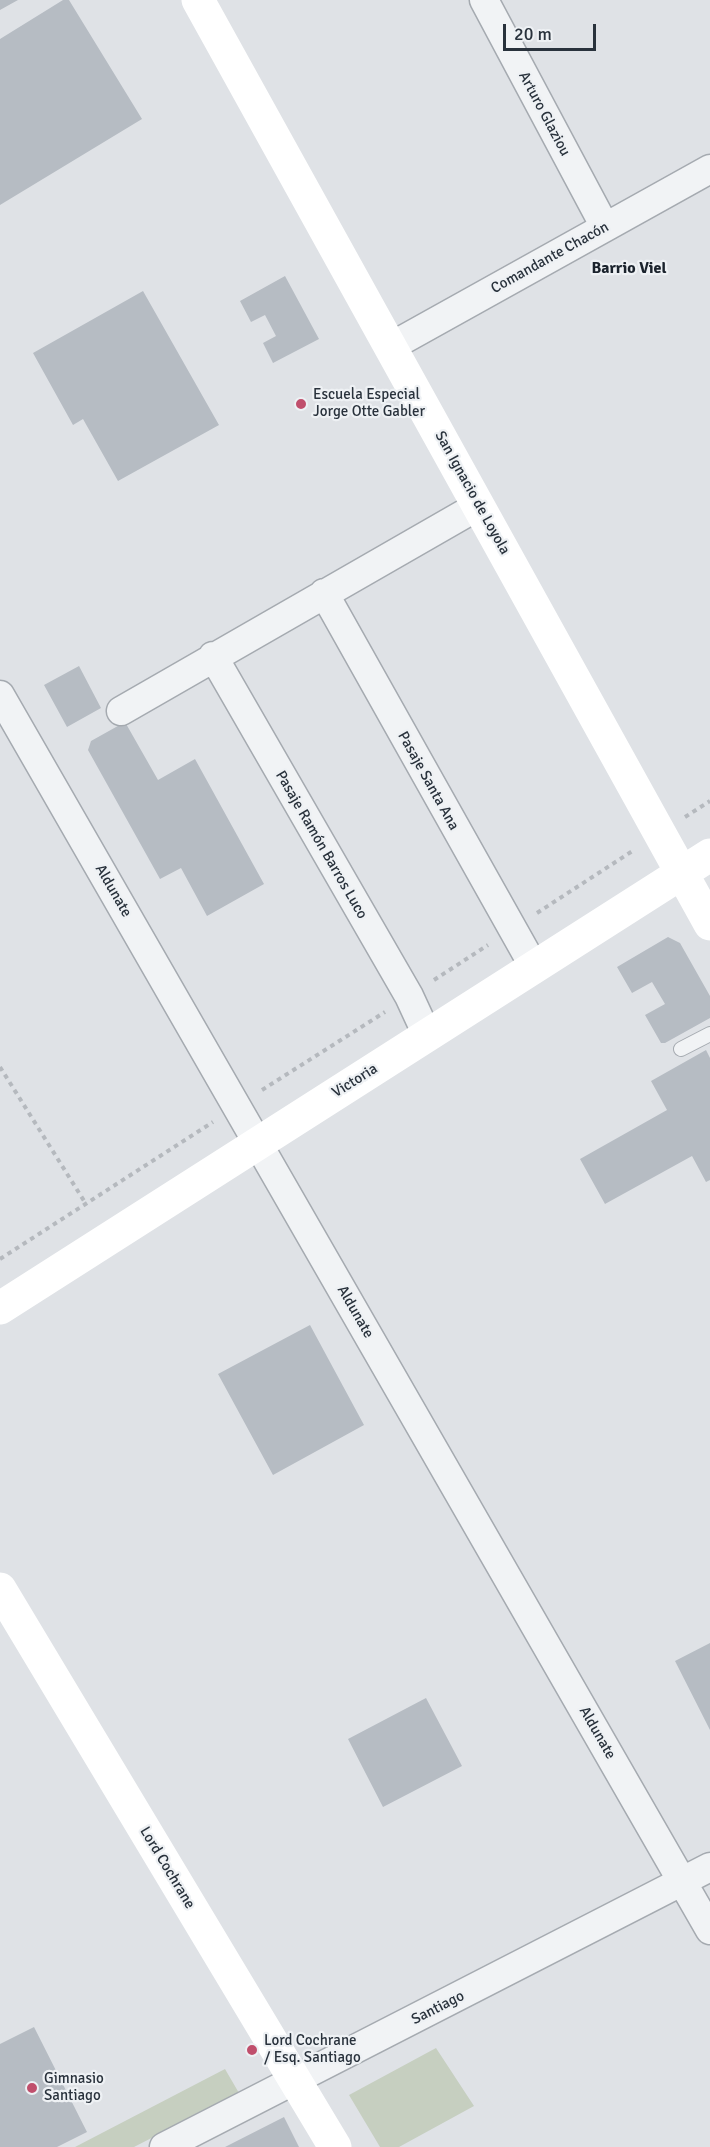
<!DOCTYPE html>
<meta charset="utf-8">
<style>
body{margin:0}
#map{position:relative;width:710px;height:2147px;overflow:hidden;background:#dfe2e6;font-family:Signika,sans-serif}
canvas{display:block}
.scale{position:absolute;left:503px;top:24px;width:93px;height:27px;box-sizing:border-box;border:3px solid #29323c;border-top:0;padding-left:8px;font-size:18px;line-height:21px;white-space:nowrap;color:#29323c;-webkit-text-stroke:4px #eef1f4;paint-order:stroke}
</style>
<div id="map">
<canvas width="710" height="2147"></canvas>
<div class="scale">20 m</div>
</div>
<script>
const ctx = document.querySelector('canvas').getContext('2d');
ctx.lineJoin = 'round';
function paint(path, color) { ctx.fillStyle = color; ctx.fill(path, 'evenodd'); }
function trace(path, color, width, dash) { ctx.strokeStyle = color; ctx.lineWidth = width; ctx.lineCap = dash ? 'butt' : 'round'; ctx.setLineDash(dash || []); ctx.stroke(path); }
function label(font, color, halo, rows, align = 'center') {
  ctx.font = font + ' Signika,sans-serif'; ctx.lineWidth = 4.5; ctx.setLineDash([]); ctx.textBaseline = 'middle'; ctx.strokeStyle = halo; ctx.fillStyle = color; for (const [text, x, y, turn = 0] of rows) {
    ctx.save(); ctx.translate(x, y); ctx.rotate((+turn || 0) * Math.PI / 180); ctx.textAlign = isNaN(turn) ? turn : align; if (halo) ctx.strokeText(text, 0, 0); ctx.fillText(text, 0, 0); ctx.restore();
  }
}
paint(new Path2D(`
 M436,2048L474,2106L399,2147H380L349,2095Z
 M225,2069L239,2093L134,2147H75Z`), '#c6cfc0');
paint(new Path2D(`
 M0,0H18L0,10Z
 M63,0H69L142,119L0,205V39Z
 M285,276L319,339L273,363L263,343L276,336L265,315L251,322L240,301Z
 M143,291L219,425L118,481L83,419L73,425L33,353Z
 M79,666L101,708L67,727L44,685Z
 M125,722L158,780L195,759L264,884L207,916L181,868L160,879L88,750L91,741Z
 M668,937L680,943L710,996V1018L665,1043H661L645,1015L665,1004L652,982L632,993L617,967Z
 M706,1050L710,1058V1180L706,1182L692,1156L605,1204L580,1159L667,1110L651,1081Z
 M310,1325L364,1425L273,1475L218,1374Z
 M710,1643V1730L675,1661Z
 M426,1698L462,1766L383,1807L348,1739Z
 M34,2027L87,2132L57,2147H0V2044Z
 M284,2117L299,2147H225Z`), '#b6bcc3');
const lane = new Path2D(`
 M681,1049L710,1034`);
const street = new Path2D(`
 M484,0L605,227
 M390,347L710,169
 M324,593L534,967
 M213,656L409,996L427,1035
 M0,695L710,1930
 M121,711L478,506
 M164,2147L710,1867`);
trace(lane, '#a5aab0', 16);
trace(street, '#a5aab0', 31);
trace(new Path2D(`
 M685,817L710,801
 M537,913L634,850
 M434,980L488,945
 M0,1067L86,1204
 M262,1090L385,1012
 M0,1259L213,1122`), '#b5b9be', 4, [4.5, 4.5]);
trace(lane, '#f1f3f5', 14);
trace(street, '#f1f3f5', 28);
trace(new Path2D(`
 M198,0L710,924
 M0,1308L710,855
 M0,1589L335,2147`), '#fff', 33);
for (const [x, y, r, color] of [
 [301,404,6,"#c04f6c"],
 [252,2050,6,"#c04f6c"],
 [32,2088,6,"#c04f6c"]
]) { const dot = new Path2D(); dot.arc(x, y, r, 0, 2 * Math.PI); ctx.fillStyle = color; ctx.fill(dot); trace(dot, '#eef1f4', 2); }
label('15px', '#29323c', '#eef1f4', [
 ["Arturo Glaziou",544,114,62],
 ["Comandante Chacón",550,258,-29],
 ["San Ignacio de Loyola",472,493,61],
 ["Pasaje Santa Ana",428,781,61],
 ["Pasaje Ramón Barros Luco",321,845,60],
 ["Aldunate",113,891,60],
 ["Victoria",355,1081,-32],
 ["Aldunate",355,1312,60],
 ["Aldunate",597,1733,60],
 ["Lord Cochrane",167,1868,59],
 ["Santiago",438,2008,-27]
]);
label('15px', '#29323c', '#eef1f4', [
 ["Escuela Especial",313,395],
 ["Jorge Otte Gabler",313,412],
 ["Lord Cochrane",264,2041],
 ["/ Esq. Santiago",264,2058],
 ["Gimnasio",44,2079],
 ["Santiago",44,2096]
], 'left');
label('bold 16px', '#1b232d', '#eef1f4', [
 ["Barrio Viel",629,269]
]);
</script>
